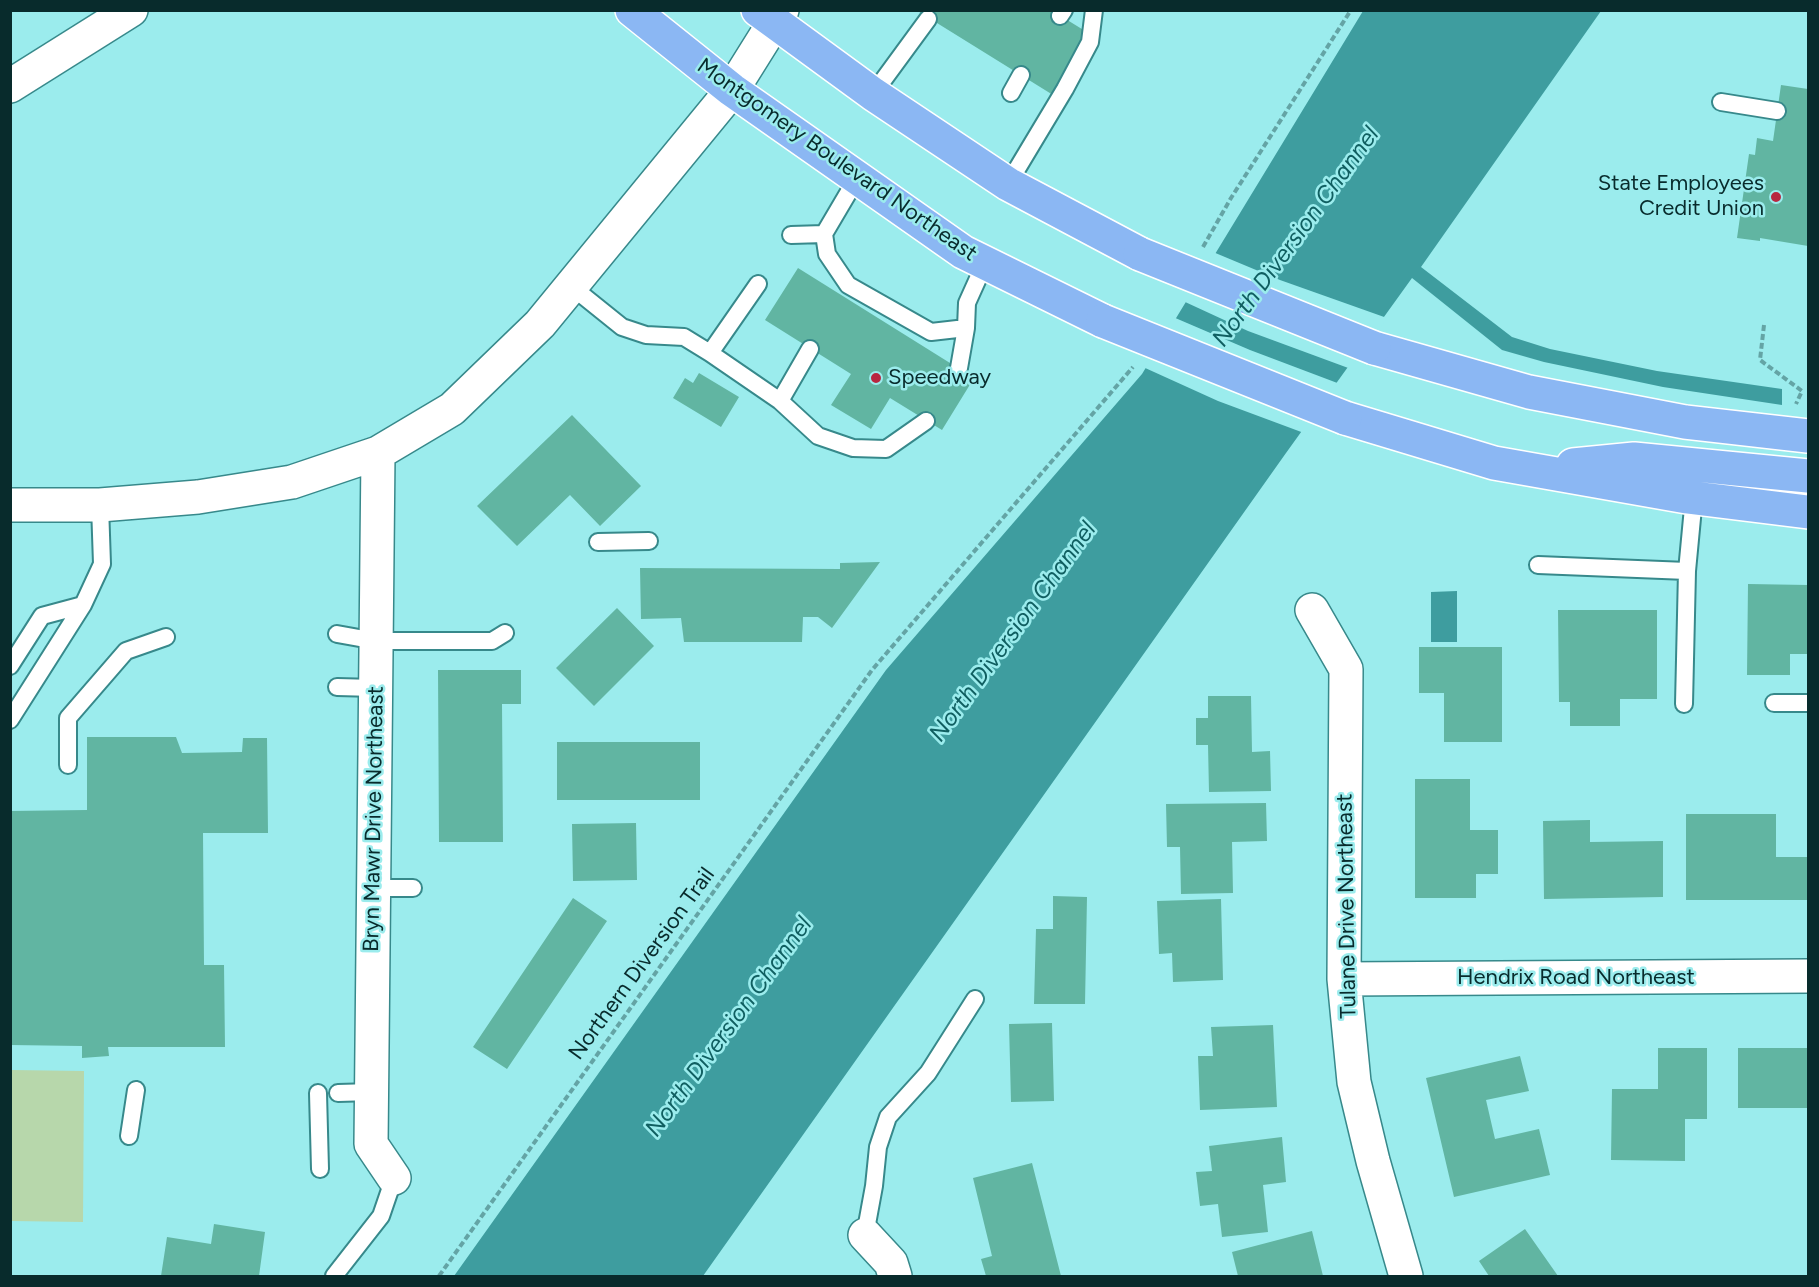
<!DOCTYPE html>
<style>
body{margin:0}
#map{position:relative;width:1819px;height:1287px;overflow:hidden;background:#9beced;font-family:Figtree,sans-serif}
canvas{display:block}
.frame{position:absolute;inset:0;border:12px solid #082b2c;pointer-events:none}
</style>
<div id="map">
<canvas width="1819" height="1287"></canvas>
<div class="frame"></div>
</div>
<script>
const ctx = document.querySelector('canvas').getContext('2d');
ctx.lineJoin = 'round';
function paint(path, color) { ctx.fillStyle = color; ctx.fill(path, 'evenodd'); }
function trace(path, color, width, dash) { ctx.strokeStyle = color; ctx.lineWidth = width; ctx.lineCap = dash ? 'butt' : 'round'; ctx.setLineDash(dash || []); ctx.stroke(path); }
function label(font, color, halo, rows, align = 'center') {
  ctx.font = font + ' Figtree,sans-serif'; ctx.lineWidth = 5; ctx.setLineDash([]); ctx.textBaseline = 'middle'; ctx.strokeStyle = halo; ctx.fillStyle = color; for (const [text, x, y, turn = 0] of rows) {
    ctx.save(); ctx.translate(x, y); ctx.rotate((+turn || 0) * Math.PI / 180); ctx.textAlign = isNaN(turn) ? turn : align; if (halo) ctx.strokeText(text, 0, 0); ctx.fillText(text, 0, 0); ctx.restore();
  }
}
paint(new Path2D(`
 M11,1070L84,1071L83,1222L11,1221Z`), '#b7d7ab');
paint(new Path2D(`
 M1363,11H1601L1421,267L1512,337L1550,349L1657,371L1782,389V405L1663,387L1544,362L1502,350L1412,278L1286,453L703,1276H454L886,670L1142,374Z
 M1457,591V642H1431V592Z`), '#3e9d9f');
paint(new Path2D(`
 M1213,252L1280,280L1387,318L1351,369L1248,331L1183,301Z
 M1173,317L1250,350L1340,384L1304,433L1218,401L1143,367Z`), '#9beced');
paint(new Path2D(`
 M916,10H1051L1090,34L1053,95Z
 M1781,85L1808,89V246L1760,238V241L1737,238L1749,154L1755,155L1757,138L1773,141Z
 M798,268L974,378L942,430L890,398L871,429L831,405L851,374L765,320Z
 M699,373L739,397L721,427L673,398L685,378L693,383Z
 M572,415L641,486L600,526L570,495L517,546L477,506Z
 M880,562L832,628L818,617H803L802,642H684L681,618L641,619L640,568L840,569V563Z
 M1748,584L1808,585V654H1790V675H1747Z
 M617,608L654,646L594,706L556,668Z
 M1558,610H1657V699H1620V726H1570V702H1559Z
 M1419,647H1502V742H1444V693H1419Z
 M438,670H521V704H502L503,842H439Z
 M1208,696H1251L1252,752L1270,751L1271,791L1209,792L1208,745H1196V718H1208Z
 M87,737H176L182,753L242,752L243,738H267L268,833H203L204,965H224L225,1047H108L109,1056L82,1058V1046L10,1045V811L87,810Z
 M557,742H700V800H557Z
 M1415,779H1470V830H1498V874H1476V898H1415Z
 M1266,803L1267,841L1232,842L1233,893L1181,894L1180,847H1167L1166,804Z
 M1686,814H1776V857H1808V900H1686Z
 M1590,820V842L1663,841V897L1544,899L1543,821Z
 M636,823L637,880L573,881L572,824Z
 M1053,896L1087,897L1085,1004H1034L1036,929H1053Z
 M573,898L607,921L507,1069L473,1047Z
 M1221,899L1223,980L1173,982L1172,953L1159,954L1157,901Z
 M1052,1023L1054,1101L1011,1102L1009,1024Z
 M1273,1025L1277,1107L1200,1110L1198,1056H1213L1211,1027Z
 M1658,1048H1707V1119H1685V1161L1611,1160L1612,1089H1658Z
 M1738,1048H1808V1108H1738Z
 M1520,1056L1529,1091L1486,1100L1495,1139L1539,1129L1550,1175L1454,1197L1426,1078Z
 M1282,1137L1286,1182L1263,1185L1268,1232L1222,1237L1218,1204L1200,1206L1196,1172L1212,1171L1209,1146Z
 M1032,1163L1061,1276H986L981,1259L992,1256L973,1178Z
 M214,1224L265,1232L259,1276H161L167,1237L211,1244Z
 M1525,1229L1558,1276H1489L1479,1261Z
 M1312,1231L1323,1276H1238L1232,1252Z`), '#61b5a2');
const lane = new Path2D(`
 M1060,16L1064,10
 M1011,93L1021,75
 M873,94L928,19
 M1721,102L1777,111
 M1008,184L1065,89L1090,42L1094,10
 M824,234L827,254L848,285L931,332L966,328
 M791,235L824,234L857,178
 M571,286L622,327L646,335L684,337L710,353L780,401L818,436L853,448L886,449L926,421
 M710,353L758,284
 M959,368L966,328L967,303L985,263
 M780,401L810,349
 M598,542L649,541
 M1538,565L1687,571L1694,497
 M337,634L376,641H492L505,633
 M10,666L42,616L83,605
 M337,687L375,688
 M1774,703H1808
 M1684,704L1687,571
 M10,720L83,605L102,564L100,505
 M68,765V718L126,651L166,637
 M374,888H413
 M318,1093L320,1169
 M338,1093L372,1092
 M129,1136L136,1090
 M865,1235L874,1186L878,1147L888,1117L928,1073L975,999
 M334,1276L381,1216L394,1178`);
const street = new Path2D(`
 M378,453L371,1144L394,1178
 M10,505H100L198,497L292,482L378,453L452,409L540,324L732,90L782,10
 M1312,610L1346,669L1344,979L1354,1082L1373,1161L1406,1276
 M1344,979L1808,976
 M865,1235L891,1263L895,1276`);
const secondary = new Path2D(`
 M10,86L131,10`);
const primary = new Path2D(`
 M632,10L732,90L963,252L1103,321
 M758,10L873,94L1008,184L1140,254
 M1374,348L1529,392L1685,422L1808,436
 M1345,418L1494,463L1687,497L1808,512
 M1573,465L1634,459L1808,476`);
trace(lane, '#37898b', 20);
trace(street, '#37898b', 36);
trace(secondary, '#37898b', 36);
trace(primary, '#fff', 36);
trace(new Path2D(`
 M1203,247L1231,198L1351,10
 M1764,325L1760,360L1802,391L1796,404
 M439,1276L872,670L1133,367`), '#64a4a5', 4, [6, 3]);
trace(lane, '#fff', 16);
trace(street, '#fff', 33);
trace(secondary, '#fff', 33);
trace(primary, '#8bb7f3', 33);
const primaryBridge = new Path2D(`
 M1140,254L1374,348
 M1103,321L1345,418`);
trace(primaryBridge, '#fff', 36, []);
trace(primaryBridge, '#8bb7f3', 33);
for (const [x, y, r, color] of [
 [1776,197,6,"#b82640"],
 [876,378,6,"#b82640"]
]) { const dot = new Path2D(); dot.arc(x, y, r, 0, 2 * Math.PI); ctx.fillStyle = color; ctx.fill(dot); trace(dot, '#9beced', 2); }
label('22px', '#082b2c', '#9beced', [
 ["Montgomery Boulevard Northeast",837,160,35],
 ["Bryn Mawr Drive Northeast",374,819,-89],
 ["Tulane Drive Northeast",1347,906,-91],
 ["Northern Diversion Trail",642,964,-54],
 ["Hendrix Road Northeast",1576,978]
]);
label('22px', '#082b2c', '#9beced', [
 ["State Employees",1764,184],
 ["Credit Union",1764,209],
 ["Speedway",888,378,"left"]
], 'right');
label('italic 24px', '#105f61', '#9beced', [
 ["North Diversion Channel",1296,237,-54],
 ["North Diversion Channel",1013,632,-54],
 ["North Diversion Channel",729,1027,-54]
]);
</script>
